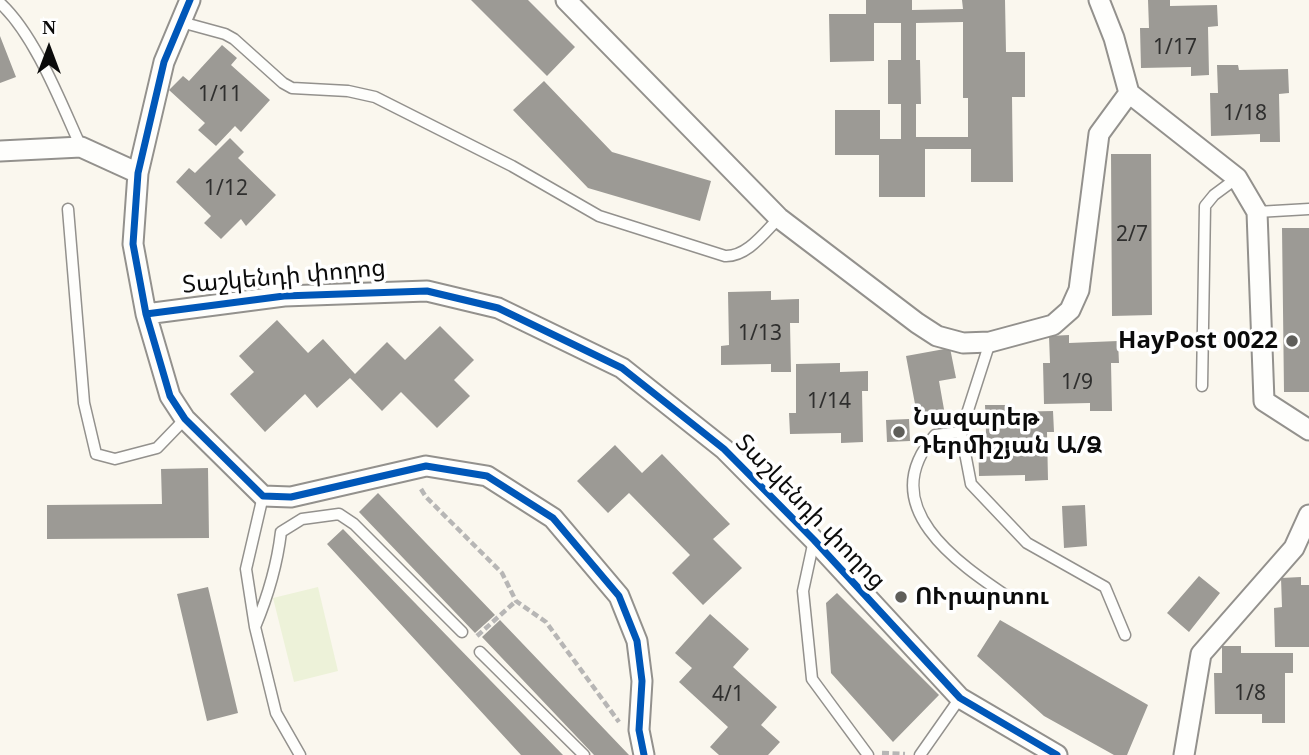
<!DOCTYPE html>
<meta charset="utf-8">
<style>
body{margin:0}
#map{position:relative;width:1309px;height:755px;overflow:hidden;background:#faf7ee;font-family:Georgia,serif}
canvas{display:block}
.north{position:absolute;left:14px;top:14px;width:70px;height:70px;-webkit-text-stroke:5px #fff;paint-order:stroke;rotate:0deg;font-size:19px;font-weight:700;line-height:28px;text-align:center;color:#0b0b0b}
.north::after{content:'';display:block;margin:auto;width:24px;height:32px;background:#0b0b0b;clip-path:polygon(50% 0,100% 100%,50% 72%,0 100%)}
</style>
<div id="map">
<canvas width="1309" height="755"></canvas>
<div class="north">N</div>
</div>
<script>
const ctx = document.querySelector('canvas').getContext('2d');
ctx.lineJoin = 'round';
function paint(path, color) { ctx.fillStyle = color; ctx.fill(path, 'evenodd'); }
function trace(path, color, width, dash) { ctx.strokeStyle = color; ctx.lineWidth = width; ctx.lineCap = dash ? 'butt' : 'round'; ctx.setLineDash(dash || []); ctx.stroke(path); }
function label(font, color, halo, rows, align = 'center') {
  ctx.font = font + ' Georgia,"Noto Sans Armenian",serif'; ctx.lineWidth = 7; ctx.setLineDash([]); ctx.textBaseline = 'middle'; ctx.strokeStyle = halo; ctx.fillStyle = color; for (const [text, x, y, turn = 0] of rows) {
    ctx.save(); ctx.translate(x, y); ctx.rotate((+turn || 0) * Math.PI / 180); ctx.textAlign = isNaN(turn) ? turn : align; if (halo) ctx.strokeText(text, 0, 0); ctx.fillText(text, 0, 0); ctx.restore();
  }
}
paint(new Path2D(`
 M318,587L338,671L294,682L273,598Z`), '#edf2d9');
paint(new Path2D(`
 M471,0H528L575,47L547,76Z
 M866,0H912V10L963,9L962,0H1005L1006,52H1025V97H1012L1013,182H971V149H925V197H879V155H835V110H880V139H901V104H888V60H901V23H874V61L830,62L829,14H866ZM963,22V98H968V137H916V104H921L920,60H916V23Z
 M1148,0H1170V6L1217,5L1218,26L1208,27L1209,75L1191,76V67L1141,68L1140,28H1149Z
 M0,36L16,77L0,83Z
 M222,45L237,58L231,65L270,100L241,132L235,126L216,146L198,130L205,123L169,90L183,76L189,81Z
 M1217,65H1238L1239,70L1288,69L1289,93L1279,94L1280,142H1260V134L1211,136L1210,93H1218Z
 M544,81L612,152L711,181L700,221L588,188L513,110Z
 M230,138L244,152L238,158L276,195L246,226L241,219L221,239L204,223L211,216L176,182L189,168L195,173Z
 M1111,154H1151L1152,315L1112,316Z
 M1282,228H1309V392H1284Z
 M771,291V300L799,299V323H790L791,372H771V364L721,365V346L729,345L728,292Z
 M277,320L308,353L323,339L355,374L387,342L405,360L440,326L474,360L454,380L470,396L437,428L401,392L382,411L350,378L317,408L305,394L265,432L230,394L254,372L239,356Z
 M1069,335V343L1118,341L1119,363H1111L1112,411H1090V403L1044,404L1043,363H1050L1049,336Z
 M950,348L956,378L939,381L945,415L918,420L906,356Z
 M840,363V372L868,371V391H862L863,442L841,443V433L790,434L789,413H796V364Z
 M985,405H1007V412L1053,411L1054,432H1047L1048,480L1025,481V475L979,476L978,433H986Z
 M909,419L910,441L887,442L886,420Z
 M615,445L642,473L662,454L730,524L713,539L742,568L703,605L672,573L690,555L629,493L608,513L577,481Z
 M208,468L209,538L47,539V505L162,504L161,469Z
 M378,493L495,615L475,633L359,512Z
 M1085,505L1087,546L1064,548L1062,506Z
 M343,529L563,755H521L327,544Z
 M1199,576L1220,593L1189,632L1167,613Z
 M1301,577V585H1309V647H1275L1274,608L1282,607L1281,578Z
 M208,587L238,713L207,721L177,594Z
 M837,593L939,695L893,742L831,673L826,603Z
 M710,614L749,649L733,667L777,707L761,725L780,742L768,755H719L710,747L728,727L679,682L692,668L675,653Z
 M500,620L629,755H594L482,637Z
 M1000,620L1148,705L1127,755H1114L1044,716L977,656Z
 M1222,646H1241V653H1293V673H1285V723H1262V714H1215L1214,673H1222Z`), '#9c9a95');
const service = new Path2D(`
 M0,3C35,35 61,103 81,147
 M181,22L225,34L234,39L283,83L292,88L348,91L375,97L512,166L599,216L725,256C747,257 764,233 779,218
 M68,209L84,403L96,454L115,459L157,448L185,419
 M1257,212L1309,209
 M990,342L961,432L971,484L1027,543L1105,587L1125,635
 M1202,386L1205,206L1214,195L1237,178
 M961,432L935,435C873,506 957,563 1011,599
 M263,496L246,569L255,627L276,713L300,755
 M814,540L803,591L812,679L868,755
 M255,627C268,596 277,566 281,532L302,519L339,514L354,524L462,632
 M480,652L584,755
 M920,755L960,698`);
const minor = new Path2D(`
 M190,0L164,62L138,173L133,244L146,314L170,396L185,419L263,496L291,497L426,466L487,476L553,518L619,596L637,641L642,681L639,730L644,755
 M566,0L779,218L917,323L937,336L963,343L990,342L1053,325L1070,310L1079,290L1099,134L1129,93
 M1099,0L1114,38L1129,93L1237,178L1257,212L1264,401L1309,430
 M0,151L81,147L138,173
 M146,314L284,296L427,291L498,308L622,368L724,449L814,540L960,698L1057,755
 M1184,755L1201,654L1294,548L1309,515`);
trace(service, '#93918d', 13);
trace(minor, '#93918d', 23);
trace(new Path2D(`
 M421,489L426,497L502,573L516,601L546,622L619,722
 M477,636L516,601
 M882,753L905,754`), '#b7b6b5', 4.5, [7, 3.5]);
trace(service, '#fefefc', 10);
trace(minor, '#fefefc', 19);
trace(new Path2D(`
 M190,0L164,62L138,173L133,244L146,314L170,396L185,419L263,496L291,497L426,466L487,476L553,518L619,596L637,641L642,681L639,730L644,755
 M146,314L284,296L427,291L498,308L622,368L724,449L814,540L960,698L1057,755`), '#0057b8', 7);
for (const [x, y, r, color] of [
 [1292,341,7,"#5f5e5a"],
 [899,432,7,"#5f5e5a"],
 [901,597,7,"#5f5e5a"]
]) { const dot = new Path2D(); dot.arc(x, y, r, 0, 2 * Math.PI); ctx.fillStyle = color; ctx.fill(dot); trace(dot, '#fff', 2.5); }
label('21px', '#2f2f2e', null, [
 ["1/17",1175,48],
 ["1/11",220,95],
 ["1/18",1245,114],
 ["1/12",226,189],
 ["2/7",1132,235],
 ["1/13",760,334],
 ["1/9",1077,383],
 ["1/14",829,402],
 ["1/8",1250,694],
 ["4/1",728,695]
]);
label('24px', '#0b0b0b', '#fff', [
 ["Տաշկենդի փողոց",284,277,-5],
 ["Տաշկենդի փողոց",810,512,46]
]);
label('bold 24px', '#0b0b0b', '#fff', [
 ["HayPost 0022",1278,341,"right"],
 ["Նազարեթ",913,418],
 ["Դերմիշյան Ա/Ձ",913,446],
 ["ՈՒրարտու",915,597]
], 'left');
</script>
